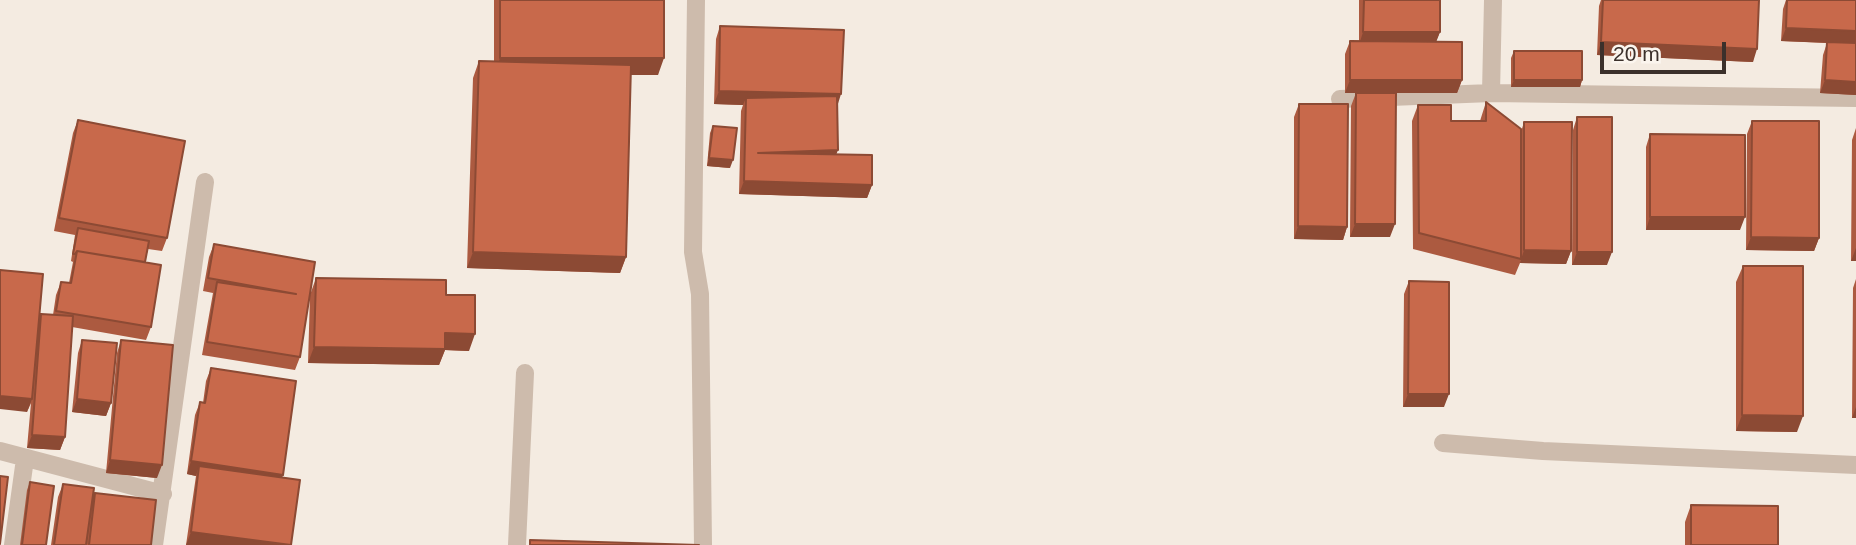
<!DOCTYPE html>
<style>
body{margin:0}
#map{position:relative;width:1856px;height:545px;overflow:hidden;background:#f4ebe1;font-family:Helvetica,sans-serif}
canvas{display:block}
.scale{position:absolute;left:1600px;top:42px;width:126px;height:32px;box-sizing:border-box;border:4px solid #3b302b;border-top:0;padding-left:9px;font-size:21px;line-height:24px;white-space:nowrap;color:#3b302b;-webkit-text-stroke:5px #fbf5ee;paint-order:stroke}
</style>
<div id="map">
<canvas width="1856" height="545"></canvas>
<div class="scale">20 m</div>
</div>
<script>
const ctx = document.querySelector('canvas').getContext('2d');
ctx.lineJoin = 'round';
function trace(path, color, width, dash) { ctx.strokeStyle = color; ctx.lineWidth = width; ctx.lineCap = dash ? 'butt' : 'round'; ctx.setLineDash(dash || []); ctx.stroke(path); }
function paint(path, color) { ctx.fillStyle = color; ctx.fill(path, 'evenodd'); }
trace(new Path2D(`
 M696,0L693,252L700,294L703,545
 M1493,0L1491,93L1856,98
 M1340,99L1491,93
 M1443,443L1543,451L1856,465
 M0,451L163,494
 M13,545L25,459
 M154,545L205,182
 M517,545L525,373`), '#cdbbac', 18);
paint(new Path2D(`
 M494,0H664L658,75H631L626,257L620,273L467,268L473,78L479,61L494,62Z
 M1359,0H1440V32L1436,41L1462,80L1457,93H1345V54L1350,41H1359Z
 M1601,0H1759L1753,62L1597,55L1599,6Z
 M1786,0H1856V95L1820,93L1823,55L1827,43L1781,41L1783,9Z
 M720,26L837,107L836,155L872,185L867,198L739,194L741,111L743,105L714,104L716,39Z
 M1514,51L1582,80L1580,87H1511V58Z
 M1356,93L1390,237H1350L1351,106Z
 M1486,102L1521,132L1524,122L1571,251L1566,264L1520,263L1515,275L1413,249L1412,121L1418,105L1451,121H1480Z
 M1299,104L1347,227L1343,240L1294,239V117Z
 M1577,117L1607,265H1572L1573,130Z
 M78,120L167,238L162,251L148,249L145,262L151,327L146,340L72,327L65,437L60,450L27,448L31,403L27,412L39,319L41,314L53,315L56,295L61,282L69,283L73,262L71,261L75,235L54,231L73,133Z
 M1752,121L1819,238L1814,251L1746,250L1747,134Z
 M713,126L730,168L707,166L710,133Z
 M1856,128V261H1851L1852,140Z
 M1650,134L1740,230H1646V147Z
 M214,244L315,262L300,357L295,370L202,355L213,293L203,291L209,257Z
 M1743,266L1797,432L1736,431V282Z
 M316,278L446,295L469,351L445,350L439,365L308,363L310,295Z
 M1856,279V418H1852L1853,288Z
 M1409,281L1444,407H1403L1404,294Z
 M82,340L111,403L106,416L72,412L78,353Z
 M121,340L157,478L106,473L117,353Z
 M211,368L283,475L282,477L291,545H186L196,476L187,474L195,415L200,402L203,403L206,381Z
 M30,482L46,545H20L27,490Z
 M63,484L93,499L95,493L151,545H51L58,497Z
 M1691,505L1778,545H1685V522Z`), '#ac5a40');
paint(new Path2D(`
 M1786,28L1856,31V44L1781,41Z
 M1363,32H1440L1435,45H1359Z
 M1601,42L1757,49L1753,62L1597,55Z
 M500,58H664L658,75H494Z
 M1350,80H1462L1457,93H1345Z
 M1514,80H1582L1580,87H1511Z
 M1825,80L1856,82V95L1820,93Z
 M719,91L841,94L837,107L746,98L743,105L714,104Z
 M838,150L833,163L758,153Z
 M709,158L733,160L730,168L707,166Z
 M744,181L872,185L867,198L739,194Z
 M1650,217H1745L1740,230H1646Z
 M1355,224H1395L1390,237H1350Z
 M1298,226L1347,227L1343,240L1294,239Z
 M1751,237L1819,238L1814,251L1746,250Z
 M1856,248V261H1851Z
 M1524,250L1571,251L1566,264L1520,263Z
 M473,252L626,257L620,273L467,268Z
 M1577,252H1612L1607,265H1572Z
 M445,333L475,334L469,351L445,350L439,365L308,363L314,347Z
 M1408,394H1449L1444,407H1403Z
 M0,396L32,399L27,412L0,409Z
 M77,399L111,403L106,416L72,412Z
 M1856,407V418H1852Z
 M1742,415L1803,416L1797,432L1736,431Z
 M32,435L65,437L60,450L27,448Z
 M110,460L162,465L157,478L106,473Z
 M191,461L283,475L278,488L199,466L196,476L187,474Z
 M191,532L291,545H186Z`), '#8c4a34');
const building = new Path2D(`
 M500,0H664V58H500Z
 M1364,0H1440V32H1363Z
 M1603,0H1759L1757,49L1601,42Z
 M1787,0H1856V31L1786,28Z
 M720,26L844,30L841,94L719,91Z
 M1350,41L1462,42V80H1350Z
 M1827,42L1856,43V82L1825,80Z
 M1514,51H1582V80H1514Z
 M479,61L631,65L626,257L473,252Z
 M1356,93H1396L1395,224H1355Z
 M837,96L838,150L758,153L872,155V185L744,181L746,98Z
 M1486,102L1521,129V259L1419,233L1418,105H1451V121H1486Z
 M1299,104H1348L1347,227L1298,226Z
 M1577,117H1612V252H1577Z
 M78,120L185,141L167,238L59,218Z
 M1752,121H1819V238L1751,237Z
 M1524,122H1572L1571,251L1524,250Z
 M713,126L737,128L733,160L709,158Z
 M1650,134L1745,135V217H1650Z
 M78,228L149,241L145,262L77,251L75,254H73Z
 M214,244L315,262L300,357L207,342L217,282L296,294L208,278Z
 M77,251L161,265L151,327L56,311L61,282L71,283Z
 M1743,266H1803V416L1742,415Z
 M0,270L43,274L32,399L0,396V399Z
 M316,278L446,280V295H475V334L445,333V349L314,347Z
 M1409,281L1449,282V394H1408Z
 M41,314L73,316L65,437L32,435Z
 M82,340L117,343L111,403L77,399Z
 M121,340L173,345L162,465L110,460Z
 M211,368L296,381L283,475L191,461L200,402L205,403Z
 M199,466L300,480L291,545L191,532Z
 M0,476L8,477L0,544Z
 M30,482L54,486L46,545H22Z
 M63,484L94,488L86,545H54Z
 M95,493L156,500L151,545H89Z
 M1691,505L1778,506V545H1691Z
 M530,540L699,545H530Z`);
paint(building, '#c8694b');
trace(building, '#8c4a34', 2);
</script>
